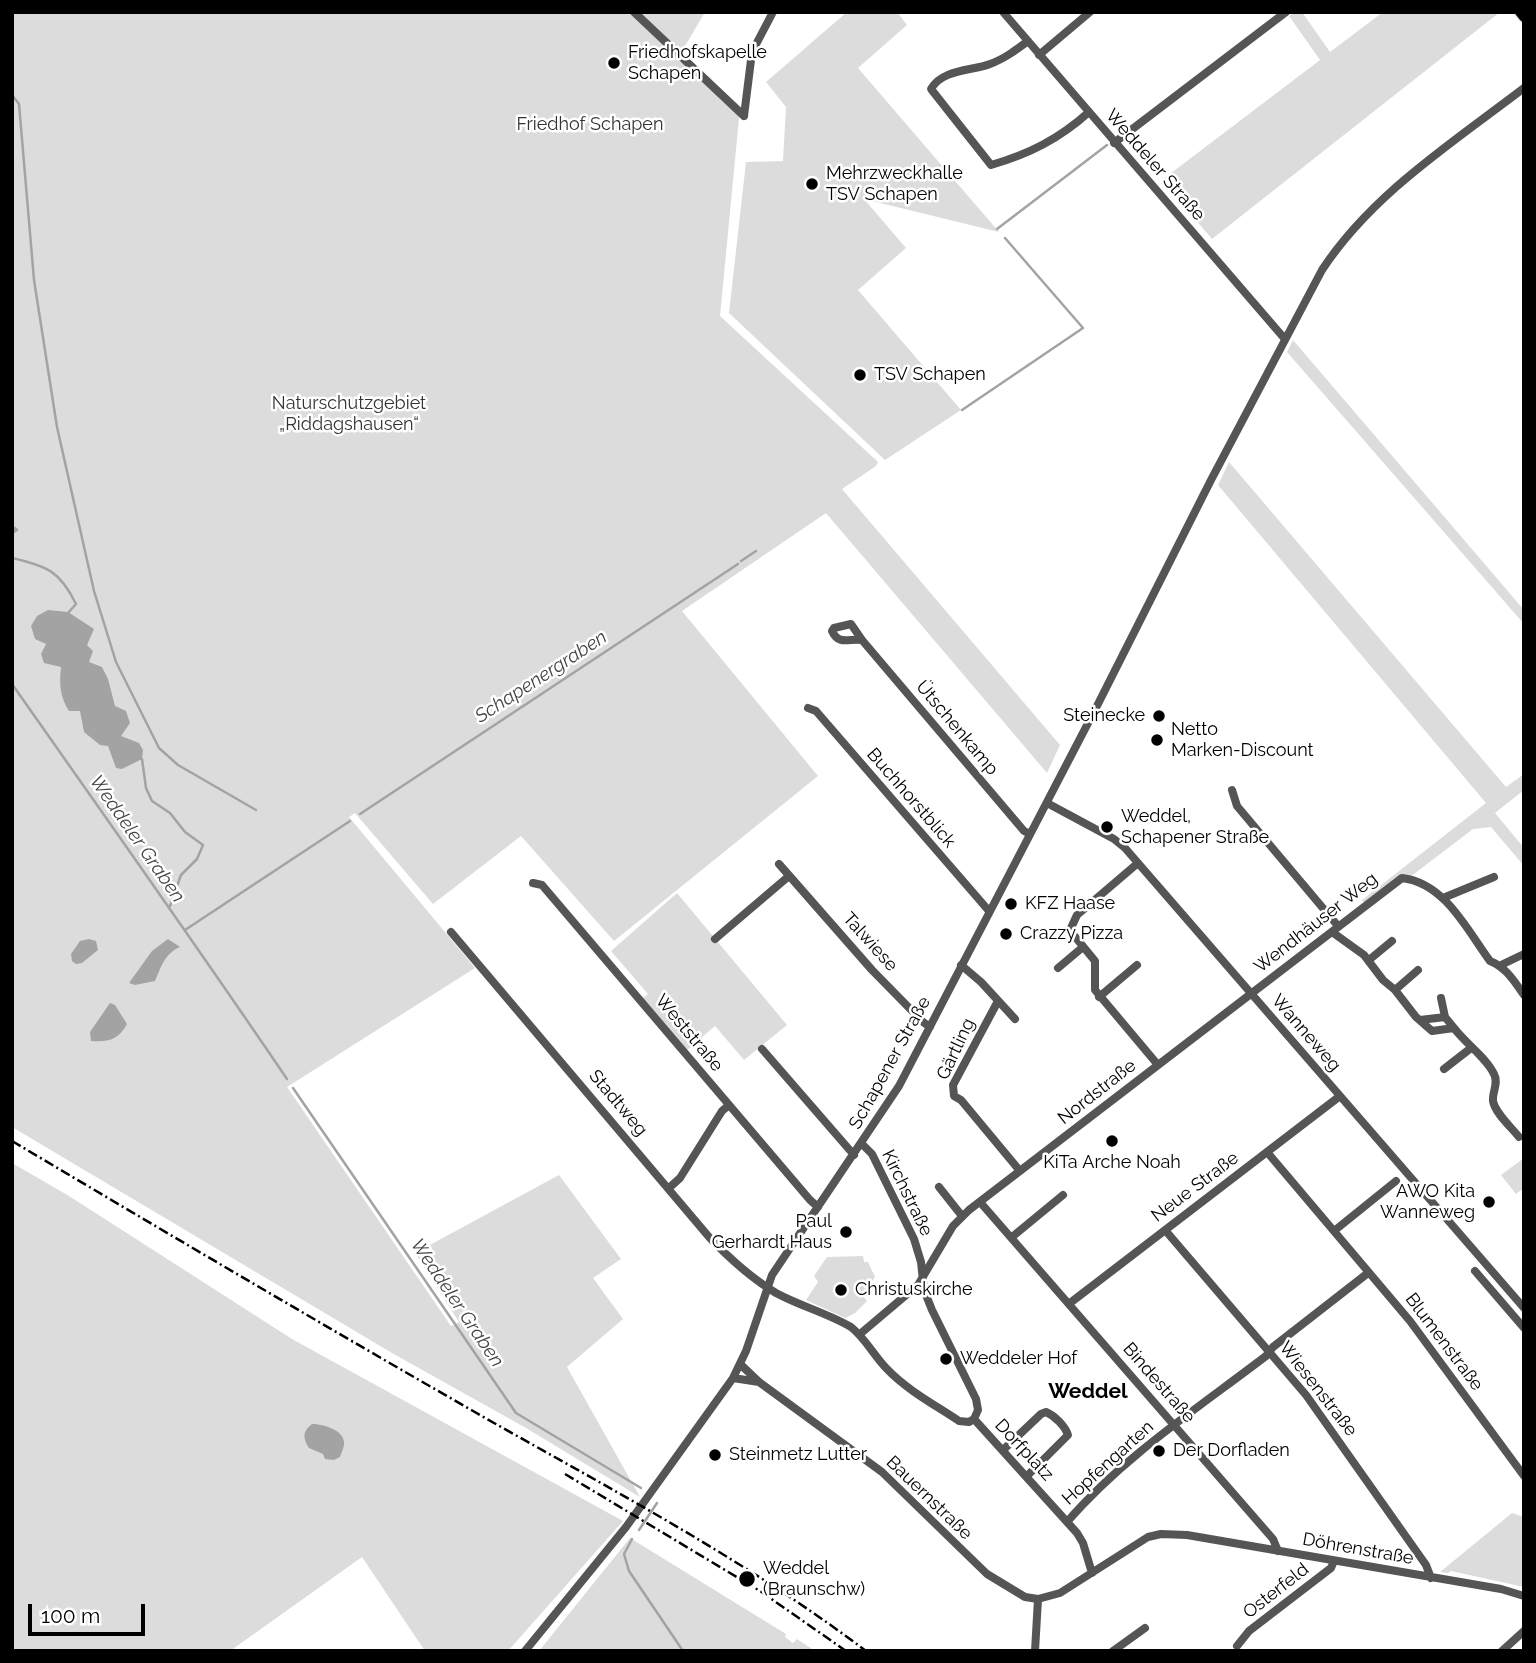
<!DOCTYPE html>
<meta charset="utf-8">
<style>
body{margin:0}
#map{position:relative;width:1536px;height:1663px;overflow:hidden;background:#fff;font-family:Raleway,sans-serif}
canvas{display:block}
.frame{position:absolute;inset:0;border:14px solid #000;pointer-events:none}
.scale{position:absolute;left:28px;top:1604px;width:117px;height:32px;box-sizing:border-box;border:4px solid #000;border-top:0;padding-left:9px;font-size:21px;line-height:24px;white-space:nowrap;color:#000;-webkit-text-stroke:5px #fff;paint-order:stroke}
</style>
<div id="map">
<canvas width="1536" height="1663"></canvas>
<div class="frame"></div>
<div class="scale">100 m</div>
</div>
<script>
const ctx = document.querySelector('canvas').getContext('2d');
ctx.lineJoin = 'round';
function paint(path, color) { ctx.fillStyle = color; ctx.fill(path, 'evenodd'); }
function trace(path, color, width, dash) { ctx.strokeStyle = color; ctx.lineWidth = width; ctx.lineCap = dash ? 'butt' : 'round'; ctx.setLineDash(dash || []); ctx.stroke(path); }
function label(font, color, halo, rows, align = 'center') {
  ctx.font = font + ' Raleway,sans-serif'; ctx.lineWidth = 5; ctx.setLineDash([]); ctx.textBaseline = 'middle'; ctx.strokeStyle = halo; ctx.fillStyle = color; for (const [text, x, y, turn = 0] of rows) {
    ctx.save(); ctx.translate(x, y); ctx.rotate((+turn || 0) * Math.PI / 180); ctx.textAlign = isNaN(turn) ? turn : align; if (halo) ctx.strokeText(text, 0, 0); ctx.fillText(text, 0, 0); ctx.restore();
  }
}
paint(new Path2D(`
 M12,12H705L681,53L738,106L739,118L720,316L878,462L876,466L842,489L1060,745L1047,773L826,513L682,611L818,776L614,941L521,836L433,904L355,813L349,817L475,968L287,1087L451,1326L459,1322L415,1253L559,1175L621,1259L593,1278L623,1319L567,1367L640,1497L526,1428L392,1353L12,1127Z
 M847,12H897L907,25L858,68L999,232L864,199L906,248L858,290L961,410L885,460L729,313L746,162L783,161L786,107L766,82Z
 M1294,12H1302L1330,52L1383,12H1500L1212,239L1162,180L1320,60L1289,16Z
 M1293,340L1524,610V624L1287,352Z
 M1229,462L1506,787L1524,774V790L1495,813L1524,848V866L1491,827L1473,829L1368,909L1362,900L1486,803L1218,485Z
 M677,893L787,1025L744,1060L715,1026L687,1050L643,998L648,994L611,951Z
 M1524,1158V1188L1516,1194L1501,1175Z
 M12,1163L69,1196L292,1339L623,1521L508,1651H425L362,1557L230,1651H12Z
 M863,1256L864,1262H868L875,1277L862,1295L867,1301L855,1313L845,1318L806,1300L818,1282L814,1276L827,1257Z
 M1512,1513L1524,1517V1587L1451,1571L1448,1573L1440,1572Z
 M630,1538L786,1634L785,1637L793,1643L797,1639L815,1651H539Z`), '#dcdcdc');
paint(new Path2D(`
 M48,610L68,612L94,629L87,645L93,651L89,662L102,667L108,679L115,706L126,711L130,723L121,736L139,743L143,750L142,759L122,769L116,768L108,746L100,745L84,732L80,711H69C60,697 59,684 61,667L44,663L41,654L46,644L35,639L31,626L37,616Z
 M89,939L96,941L98,950L82,963L76,964L72,961L71,954L80,941Z
 M168,939L180,947C165,953 161,967 155,981L135,985L129,983L152,951Z
 M110,1003L115,1005L127,1024C118,1040 109,1042 91,1041L90,1032Z
 M312,1424C323,1424 346,1430 344,1445C343,1450 341,1453 340,1457L334,1460L325,1459L323,1454L309,1448C303,1438 302,1432 312,1424Z`), '#a3a3a3');
trace(new Path2D(`
 M12,95L19,104L34,280L57,427L94,591L116,662L159,748L178,765L256,810
 M997,229L1107,145
 M962,410L1083,328L1005,238
 M12,526L17,530L12,533
 M12,558C47,566 60,571 76,604L68,613
 M741,561L756,551
 M12,684C104,815 197,946 287,1079
 M140,758L142,759L146,788L152,801L170,813L185,832L203,845L197,859L181,875L170,906
 M360,814L738,564
 M185,930L350,821
 M293,1088L516,1413L641,1488
 M639,1530L657,1503
 M632,1539L624,1554L629,1571L683,1651`), '#a3a3a3', 2.5);
const major = new Path2D(`
 M1520,12L1524,17`);
trace(major, '#dbdbdb', 12);
trace(new Path2D(`
 M634,12L744,116
 M1003,12L1284,338
 M1028,41C1016,50 1004,59 990,64C972,71 942,69 931,89L991,165C1029,154 1059,139 1089,112
 M1039,55L1090,12
 M744,116L752,52L773,12
 M1114,143L1286,12
 M862,640L851,624L834,628L832,631C839,646 849,638 862,640L1024,831L1030,834
 M808,708L816,711L989,911
 M1232,790L1237,806L1338,926
 M1047,803L1114,839L1125,848L1524,1308
 M1138,863L1077,915L1071,928L1072,933L1095,961V990L1158,1065
 M779,864L872,970L923,1022L930,1027
 M533,883L542,885L810,1200L818,1207
 M1443,898L1494,877
 M451,932L709,1237C729,1258 751,1278 776,1293C800,1306 827,1313 851,1327C866,1339 874,1356 887,1369C907,1390 935,1405 959,1421L969,1422L974,1419
 M1332,932L1364,955L1383,980L1395,990L1416,1017L1432,1031L1454,1028C1466,1044 1486,1057 1494,1074C1499,1083 1492,1092 1493,1101C1495,1113 1511,1127 1519,1137
 M715,939L789,876
 M1369,960L1392,941
 M961,965L981,982L1015,1019
 M1501,965L1524,954
 M1058,968L1083,947
 M1395,990L1418,970
 M1099,997L1137,965
 M1441,998L1445,1017
 M998,1001L953,1085L954,1096L961,1100L1020,1171
 M1420,1020L1445,1017L1454,1028
 M762,1049L854,1155
 M1444,1069L1471,1048
 M862,1144L872,1154L914,1239L921,1262L924,1290L932,1310L976,1399L978,1410L974,1419
 M1267,1152L1410,1321L1524,1476
 M939,1187L962,1216
 M669,1188L680,1178L722,1111L729,1105
 M980,1202L1273,1539L1278,1551
 M1165,1230L1306,1395L1426,1565L1431,1578
 M1334,1231L1396,1181
 M1012,1237L1063,1195
 M1475,1271L1524,1328
 M1070,1303L1340,1096
 M860,1334L918,1285L953,1226L969,1210L1402,878C1445,883 1467,930 1490,961C1507,968 1514,981 1524,995
 M740,1364L759,1382L882,1472L987,1574L1025,1597L1038,1599L1060,1593L1148,1537L1161,1534L1187,1535L1501,1589L1524,1596
 M733,1378L759,1382
 M974,1419L1077,1533L1083,1543L1092,1573
 M1003,1450L1041,1414L1046,1412C1055,1416 1065,1426 1068,1435L1027,1476
 M1067,1522C1123,1457 1198,1408 1266,1356L1273,1347L1368,1273
 M1237,1646L1249,1631L1331,1568L1334,1561
 M525,1651L626,1527L733,1378L746,1351L772,1275L899,1086L1098,704L1211,480L1322,270C1372,194 1452,143 1524,88
 M1035,1651L1038,1599
 M1113,1651L1145,1628
 M1502,1651L1524,1631`), '#555', 8);
trace(major, '#000', 10);
trace(new Path2D(`
 M12,1141C170,1235 328,1328 487,1419C616,1492 747,1561 866,1651
 M565,1474L760,1591L846,1651`), '#000', 2.5, [10, 3.5, 2, 3.5]);
for (const [x, y, r, color] of [
 [614,63,7,"#000"],
 [812,184,7,"#000"],
 [860,375,7,"#000"],
 [1159,716,7,"#000"],
 [1157,740,7,"#000"],
 [1107,827,7,"#000"],
 [1011,904,7,"#000"],
 [1006,934,7,"#000"],
 [1112,1141,7,"#000"],
 [1489,1202,7,"#000"],
 [846,1232,7,"#000"],
 [841,1290,7,"#000"],
 [946,1359,7,"#000"],
 [1159,1451,7,"#000"],
 [715,1455,7,"#000"],
 [747,1579,9,"#000"]
]) { const dot = new Path2D(); dot.arc(x, y, r, 0, 2 * Math.PI); ctx.fillStyle = color; ctx.fill(dot); trace(dot, '#fff', 2.5); }
label('18px', '#000', '#fff', [
 ["Friedhofskapelle",628,53],
 ["Schapen",628,74],
 ["Mehrzweckhalle",826,174],
 ["TSV Schapen",826,195],
 ["TSV Schapen",874,375],
 ["Steinecke",1145,716,"right"],
 ["Netto",1171,730],
 ["Marken-Discount",1171,751],
 ["Weddel,",1121,817],
 ["Schapener Straße",1121,838],
 ["KFZ Haase",1025,904],
 ["Crazzy Pizza",1020,934],
 ["KiTa Arche Noah",1112,1163,"center"],
 ["AWO Kita",1475,1192,"right"],
 ["Wanneweg",1475,1213,"right"],
 ["Paul",832,1222,"right"],
 ["Gerhardt Haus",832,1243,"right"],
 ["Christuskirche",855,1290],
 ["Weddeler Hof",960,1359],
 ["Der Dorfladen",1173,1451],
 ["Steinmetz Lutter",729,1455],
 ["Weddel",763,1569],
 ["(Braunschw)",763,1590]
], 'left');
label('18px', '#333', '#fff', [
 ["Friedhof Schapen",590,125],
 ["Naturschutzgebiet",349,404],
 ["„Riddagshausen“",349,425]
]);
label('18px', '#000', '#fff', [
 ["Weddeler Straße",1155,165,49],
 ["Ütschenkamp",957,728,50],
 ["Buchhorstblick",911,798,49],
 ["Wendhäuser Weg",1316,923,-38],
 ["Talwiese",870,942,48],
 ["Weststraße",689,1033,50],
 ["Wanneweg",1306,1033,49],
 ["Gärtling",956,1049,-65],
 ["Schapener Straße",890,1063,-61],
 ["Nordstraße",1097,1092,-38],
 ["Stadtweg",618,1103,50],
 ["Neue Straße",1195,1187,-37],
 ["Kirchstraße",907,1193,64],
 ["Blumenstraße",1444,1342,53],
 ["Bindestraße",1159,1383,49],
 ["Wiesenstraße",1318,1389,52],
 ["Dorfplatz",1024,1450,47],
 ["Hopfengarten",1108,1463,-42],
 ["Bauernstraße",929,1498,44],
 ["Döhrenstraße",1358,1549,10],
 ["Osterfeld",1276,1591,-38]
]);
label('italic 19px', '#444', '#fff', [
 ["Schapenergraben",541,677,-33],
 ["Weddeler Graben",137,839,55],
 ["Weddeler Graben",457,1303,56]
]);
label('bold 21px', '#000', '#fff', [
 ["Weddel",1088,1392]
]);
</script>
